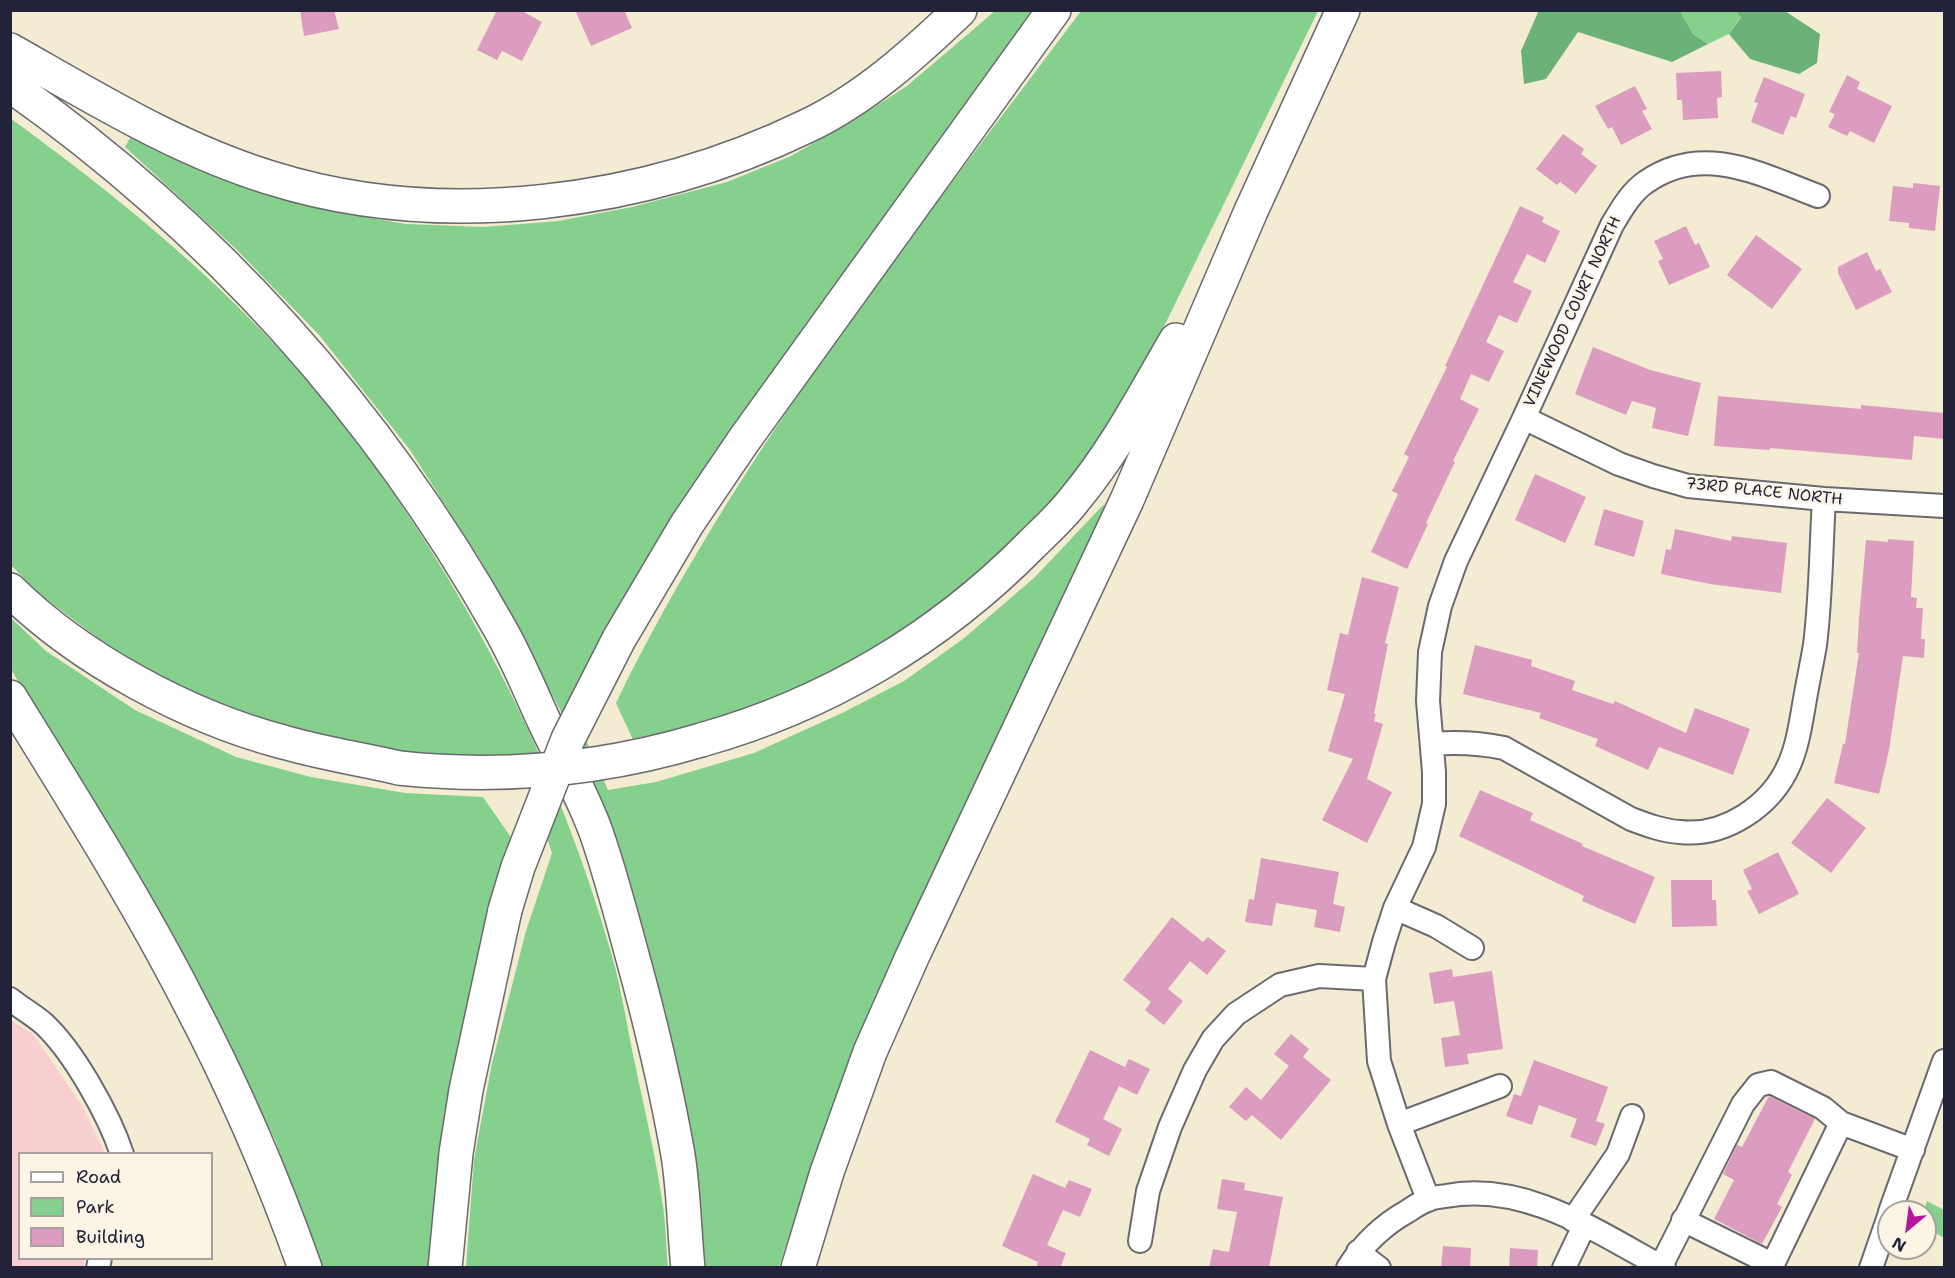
<!DOCTYPE html>
<style>
body{margin:0}
#map{position:relative;width:1955px;height:1278px;overflow:hidden;background:#f3ecd3;font-family:"Shantell Sans",sans-serif}
canvas{display:block}
.frame{position:absolute;inset:0;border:12px solid #22223b;pointer-events:none}
.legend{position:absolute;left:18px;top:1152px;width:195px;height:108px;box-sizing:border-box;background:#fcf5e5;border:2px solid #a5a1a1;margin:0;padding:8px 10px;list-style:none;font-size:18px;color:#22223b}
.legend li{display:flex;align-items:center;gap:12px;height:30px}
.legend b{width:30px;border:2px solid #a5a1a1}
.north{position:absolute;left:1877px;top:1200px;width:60px;height:60px;box-sizing:border-box;background:#fcf5e5;border:2px solid #a5a1a1;border-radius:50%;rotate:209deg;font-size:16px;font-weight:700;line-height:24px;text-align:center;color:#22223b}
.north::after{content:'';display:block;margin:auto;width:21px;height:27px;background:#b5179e;clip-path:polygon(50% 0,100% 100%,50% 72%,0 100%)}
</style>
<div id="map">
<canvas width="1955" height="1278"></canvas>
<div class="frame"></div>
<ul class="legend">
<li><b style="height:8px;background:#fff"></b>Road</li>
<li><b style="height:16px;background:#85d08d"></b>Park</li>
<li><b style="height:16px;background:#db9cbf"></b>Building</li>
</ul>
<div class="north">N</div>
</div>
<script>
const ctx = document.querySelector('canvas').getContext('2d');
ctx.lineJoin = 'round';
function paint(path, color) { ctx.fillStyle = color; ctx.fill(path, 'evenodd'); }
function trace(path, color, width, dash) { ctx.strokeStyle = color; ctx.lineWidth = width; ctx.lineCap = dash ? 'butt' : 'round'; ctx.setLineDash(dash || []); ctx.stroke(path); }
function label(font, color, halo, rows, align = 'center') {
  ctx.font = font + ' "Shantell Sans",sans-serif'; ctx.lineWidth = 5; ctx.setLineDash([]); ctx.textBaseline = 'middle'; ctx.strokeStyle = halo; ctx.fillStyle = color; for (const [text, x, y, turn = 0] of rows) {
    ctx.save(); ctx.translate(x, y); ctx.rotate((+turn || 0) * Math.PI / 180); ctx.textAlign = isNaN(turn) ? turn : align; if (halo) ctx.strokeText(text, 0, 0); ctx.fillText(text, 0, 0); ctx.restore();
  }
}
paint(new Path2D(`
 M11,1020L33,1034L83,1107L105,1153L20,1154V1258L85,1259L83,1267H11Z`), '#f7cfd1');
paint(new Path2D(`
 M995,11H1038L573,711L608,790L656,782L754,753L842,713L904,681L963,639L1035,577L1103,505L1110,509L854,1063L806,1182L779,1267H703L693,1171L666,1013L625,873L567,723L481,561L410,450L320,336L237,250L125,147L130,138L233,184L335,212L406,224L484,227L558,221L632,207L727,182L791,156L851,122L907,86Z
 M1081,11H1318L1154,347L1100,450L971,590L875,655L745,718L636,746L616,703C738,452 915,233 1081,11Z
 M1680,11H1736L1741,16L1729,34L1708,44L1693,34Z
 M10,118C116,195 218,278 304,377C444,541 554,749 612,956C622,991 627,1028 635,1064C645,1111 656,1158 663,1206C666,1226 666,1247 668,1267H466L474,1160L492,1063L526,931L552,853L521,762L400,757L256,719L174,686L102,641L38,593L11,565Z
 M10,617L46,651L135,710L236,757L311,777L405,793L483,797L517,846L450,1095L435,1198L429,1267H323L275,1140L235,1056L11,669Z
 M1927,1201L1944,1210V1238L1925,1227V1212H1923Z`), '#85d08d');
paint(new Path2D(`
 M1539,10L1680,11L1693,34L1708,44L1672,62L1578,32L1546,79L1524,84L1521,51Z
 M1736,11H1785L1820,34L1817,63L1799,74L1750,59L1729,34L1741,17Z`), '#6cb278');
paint(new Path2D(`
 M300,10H334L339,29L304,36Z
 M497,10H520L542,22L522,61L502,51L497,60L477,50Z
 M575,10H624L632,28L591,46Z
 M1721,71L1722,97L1717,98L1718,118L1683,120L1682,100H1677L1676,73Z
 M1847,75L1860,82L1857,89L1892,106L1874,143L1850,131L1847,136L1828,127L1835,114L1829,112Z
 M1764,77L1805,94L1796,118L1791,116L1783,135L1751,122L1758,103L1754,102Z
 M1635,86L1647,109L1642,111L1652,129L1621,145L1612,127L1608,129L1595,106Z
 M1563,134L1584,149L1581,154L1597,166L1576,194L1560,182L1557,185L1536,169Z
 M1913,183L1940,186L1935,231L1909,228V223L1889,221L1893,186L1913,188Z
 M1520,206L1544,217L1542,222L1560,231L1545,263L1527,254L1513,282L1532,291L1517,323L1499,315L1486,342L1504,351L1489,382L1471,374L1460,399L1479,409L1453,461L1455,462L1426,523L1428,524L1407,569L1371,552L1398,494L1392,491L1409,457L1404,454L1447,367L1445,366Z
 M1686,226L1695,245L1699,243L1710,267L1669,285L1658,261L1663,259L1654,241Z
 M1756,235L1802,269L1772,309L1727,275Z
 M1867,252L1876,271L1880,269L1892,292L1856,310L1838,273V267Z
 M1593,347L1650,370L1701,383L1688,436L1652,428L1656,408L1632,401L1626,415L1575,394Z
 M1718,396L1861,409V405L1944,413V439L1914,436L1912,460L1770,448V450L1714,446Z
 M1535,474L1586,497L1565,543L1515,520Z
 M1604,509L1644,521L1634,557L1594,545Z
 M1675,529L1731,541L1732,536L1787,543L1781,593L1710,584L1661,574L1666,549L1671,550Z
 M1888,539L1914,541L1911,597L1917,598L1916,608H1923L1921,639H1925L1924,658L1903,656L1889,750L1879,794L1834,783L1843,744H1845L1859,653H1857L1859,619L1866,540L1888,542Z
 M1362,577L1399,587L1385,643L1388,644L1374,714H1376L1374,721L1383,724L1367,779L1392,792L1367,843L1322,820L1353,759L1328,751L1345,694L1327,690L1340,633L1348,635Z
 M1475,645L1532,660L1531,666L1575,681L1572,690L1613,704L1615,701L1686,733L1695,708L1750,729L1733,775L1659,747L1648,770L1595,746L1598,739L1539,718L1541,713L1463,694Z
 M1480,790L1533,813L1530,820L1583,844L1582,846L1655,877L1635,924L1582,901L1584,896L1459,836Z
 M1827,798L1866,828L1831,873L1791,843Z
 M1778,852L1799,894L1759,914L1747,891L1752,889L1743,870Z
 M1261,858L1339,872L1333,904L1345,907L1340,932L1314,927L1317,910L1276,903L1272,926L1245,922L1249,899L1254,900Z
 M1671,880H1712V900H1716L1717,926L1672,927Z
 M1172,917L1203,942L1208,937L1226,951L1207,975L1190,961L1168,989L1183,1001L1164,1025L1145,1010L1151,1002L1123,980Z
 M1452,969L1453,977L1492,971L1503,1049L1467,1054L1469,1064L1445,1067L1441,1038L1460,1035L1454,1001L1434,1004L1429,973Z
 M1291,1034L1309,1049L1303,1057L1331,1080L1281,1140L1252,1115L1246,1121L1229,1107L1246,1087L1261,1100L1289,1066L1274,1054Z
 M1090,1050L1125,1067L1129,1059L1150,1069L1137,1095L1119,1086L1103,1119L1122,1129L1109,1156L1087,1145L1090,1139L1055,1122Z
 M1534,1060L1608,1087L1596,1121L1605,1124L1596,1146L1570,1137L1577,1119L1539,1105L1532,1125L1506,1116L1514,1094L1521,1096Z
 M1769,1096L1815,1119L1788,1172L1792,1175L1777,1204L1782,1207L1762,1244L1714,1219L1734,1180L1723,1174L1737,1145L1742,1147Z
 M1033,1174L1065,1188L1069,1180L1092,1189L1080,1217L1063,1210L1047,1245L1066,1253L1060,1268H1036L1038,1262L1002,1246Z
 M1222,1179L1245,1183L1244,1190L1283,1197L1269,1268H1209L1213,1249L1229,1252L1237,1212L1217,1209Z
 M1443,1246L1471,1248L1470,1268H1441Z
 M1510,1248L1538,1250L1537,1268H1509Z`), '#db9cbf');
const minor = new Path2D(`
 M1524,418L1619,464L1653,476L1688,486L1824,499L1944,506
 M1433,744C1457,742 1479,743 1504,748L1631,819C1647,825 1663,831 1680,832C1725,837 1771,806 1789,765C1798,745 1801,721 1805,699C1808,681 1812,663 1815,645C1821,597 1821,548 1824,499
 M1395,908L1436,926L1472,948
 M10,999C21,1008 34,1015 44,1024C74,1052 109,1115 122,1154
 M1399,1124L1500,1086
 M1428,1199L1399,1124L1379,1061L1374,979L1384,942L1395,908L1424,847L1434,804V772L1428,701L1430,652L1440,606L1456,561L1524,418L1612,225C1621,210 1631,192 1646,182C1703,142 1762,175 1818,196
 M1890,1212L1944,1061
 M1573,1220L1618,1154L1632,1116
 M1683,1220L1772,1264
 M1140,1241L1148,1191L1170,1127L1195,1070L1213,1039L1236,1014L1280,985L1319,976L1374,979
 M1358,1252L1379,1268
 M1661,1266L1743,1104L1758,1085L1771,1082L1823,1108L1841,1123
 M98,1268L100,1258
 M1348,1268C1363,1244 1383,1225 1408,1211C1414,1207 1421,1202 1428,1200C1433,1197 1440,1197 1446,1196C1525,1181 1597,1232 1664,1268
 M1564,1268L1584,1226
 M1771,1268L1841,1123L1913,1150
 M1871,1268L1889,1216`);
const highway = new Path2D(`
 M10,50C95,98 177,149 271,178C444,232 646,204 807,126C864,99 914,54 960,10
 M10,85C213,228 378,412 499,627C517,658 530,691 545,723C562,759 583,796 596,832C610,872 621,914 632,955C650,1020 666,1087 678,1155C684,1192 684,1230 688,1268
 M10,590C80,659 188,717 283,742C321,753 360,759 399,768
 M619,639L687,524L744,440L1054,10
 M10,697C71,796 134,895 187,998C233,1085 272,1175 305,1268
 M701,740C826,705 938,639 1030,546C1045,531 1061,517 1074,500C1115,451 1144,395 1176,340
 M445,1268L456,1153L466,1090L505,910
 M798,1268L827,1172L870,1052L913,955L1127,500L1251,211L1343,10`);
trace(minor, '#6b6970', 26);
trace(highway, '#6b6970', 36);
trace(minor, '#fff', 22);
trace(highway, '#fff', 33);
const highwayBridge = new Path2D(`
 M399,768C503,779 601,770 701,740
 M505,910L518,867L568,739L619,639`);
trace(highwayBridge, '#6b6970', 36, []);
trace(highwayBridge, '#fff', 33);
label('16px', '#22223b', '#fcf5e5', [
 ["VINEWOOD COURT NORTH",1573,312,-65],
 ["73RD PLACE NORTH",1764,492,6]
]);
</script>
